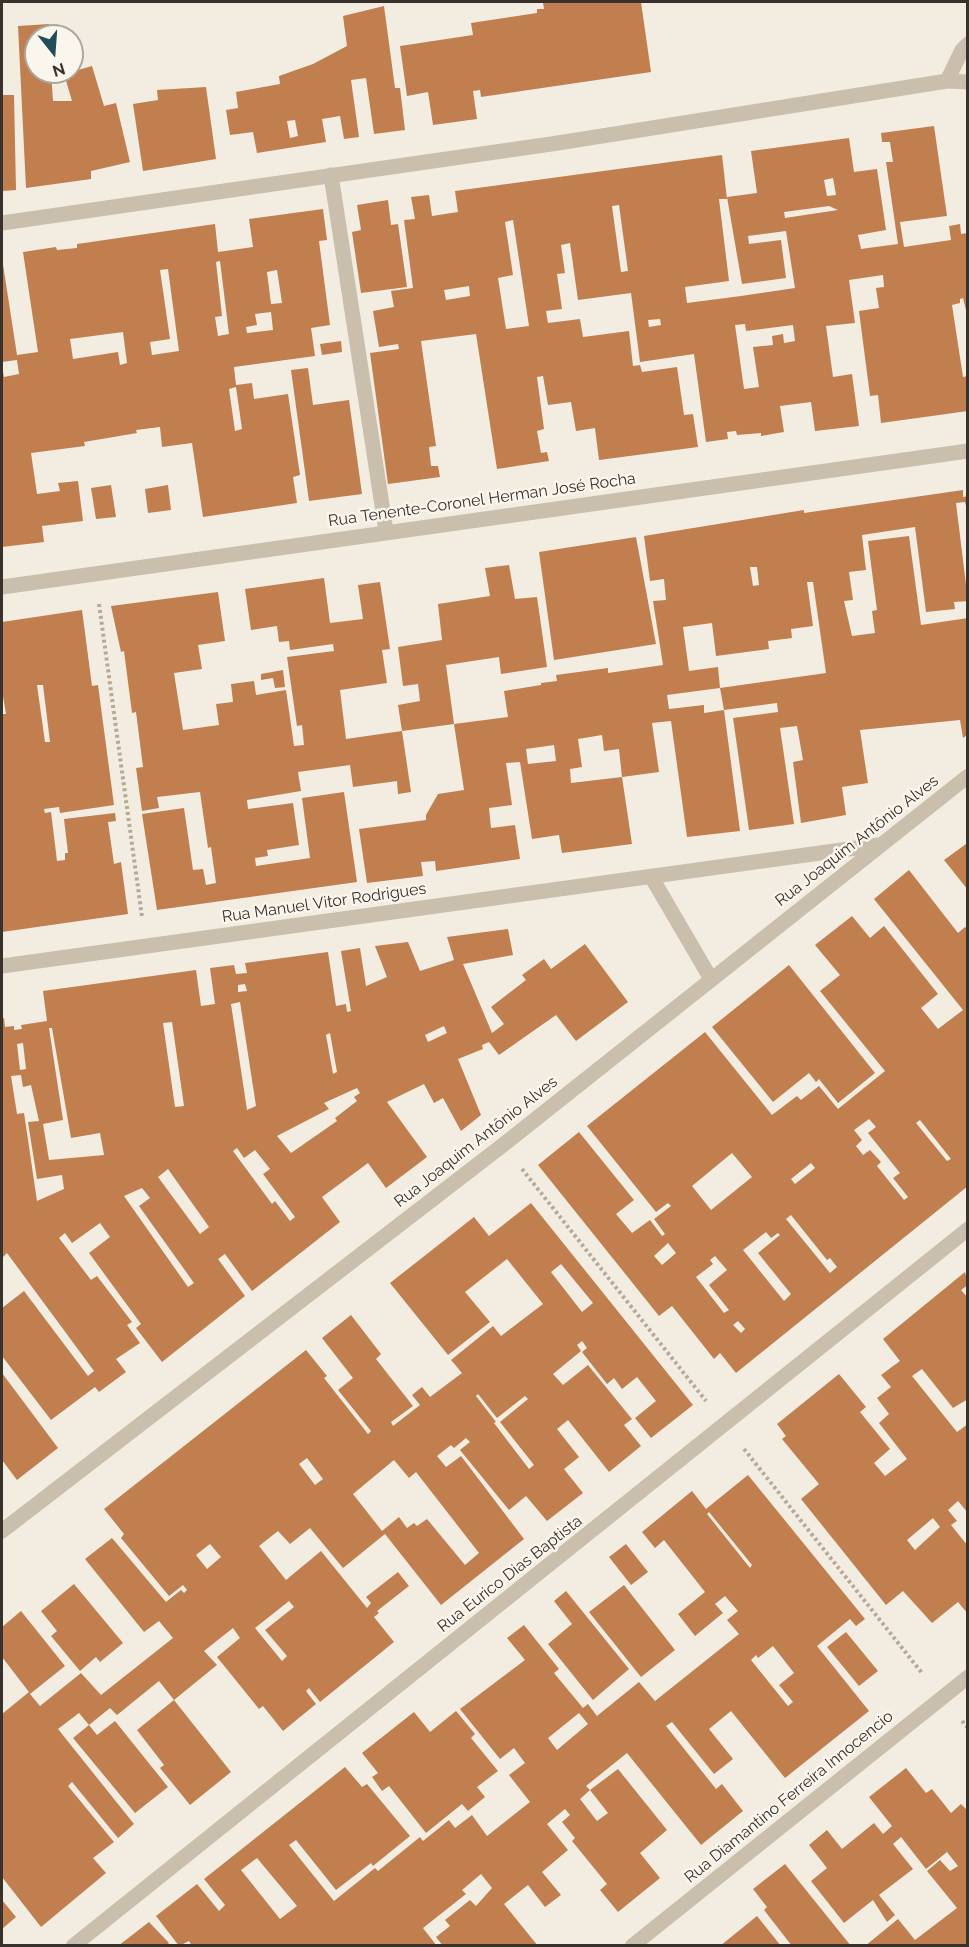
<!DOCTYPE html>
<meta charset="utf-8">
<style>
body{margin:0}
#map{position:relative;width:969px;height:1947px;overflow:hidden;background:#f2ede0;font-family:Raleway,sans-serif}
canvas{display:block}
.frame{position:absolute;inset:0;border:3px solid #39312b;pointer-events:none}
.north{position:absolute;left:24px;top:24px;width:60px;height:60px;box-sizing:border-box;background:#faf6ed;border:2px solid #ada79f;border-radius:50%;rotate:163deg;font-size:16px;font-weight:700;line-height:24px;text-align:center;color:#39312b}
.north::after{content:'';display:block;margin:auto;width:21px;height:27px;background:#214c59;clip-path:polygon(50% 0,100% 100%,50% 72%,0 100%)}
</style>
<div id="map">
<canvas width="969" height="1947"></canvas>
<div class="frame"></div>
<div class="north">N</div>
</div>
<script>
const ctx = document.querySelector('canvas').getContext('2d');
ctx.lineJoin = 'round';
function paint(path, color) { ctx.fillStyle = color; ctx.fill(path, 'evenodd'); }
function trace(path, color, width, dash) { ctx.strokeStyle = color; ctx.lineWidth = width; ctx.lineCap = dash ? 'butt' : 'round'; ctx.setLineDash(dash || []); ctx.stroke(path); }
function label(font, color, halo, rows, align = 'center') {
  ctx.font = font + ' Raleway,sans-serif'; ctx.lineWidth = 5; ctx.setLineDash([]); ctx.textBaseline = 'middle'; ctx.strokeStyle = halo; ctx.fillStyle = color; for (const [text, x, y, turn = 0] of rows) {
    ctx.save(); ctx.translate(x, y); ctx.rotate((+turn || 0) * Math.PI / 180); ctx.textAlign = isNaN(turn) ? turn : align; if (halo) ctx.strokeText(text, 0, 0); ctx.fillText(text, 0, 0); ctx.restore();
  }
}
paint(new Path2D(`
 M543,2H641L651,72L481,97L480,90L473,91L477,119L433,125L428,92L407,96L400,46L473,35L471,23L537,13V9H544Z
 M384,6L395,88H400L405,130L374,134L366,78L351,80L359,137L344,139L340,116L322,119L326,142L257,153L253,132L230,135L226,110L238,108L236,92L280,84L279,76L313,64L347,46L343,16ZM295,120L298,136L290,138L287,121Z
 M49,24L53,36H36V72H51L53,101H72L64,74L92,66L104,106L116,103L130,162L91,171V179L26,188L18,26Z
 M206,87L216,159L143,171L133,104L158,100L157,90Z
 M2,95H14L16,190L2,191Z
 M934,126L947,216L900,222L904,247L951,240L949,226L960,224L961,234L968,233V318L963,298L960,299V303L952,305L963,377L968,376V411L881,423L878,395L870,396L859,311L879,308L876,288L884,287L883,275L849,280L855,323L826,326L833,377L852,374L859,426L815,431L811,402L780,406L784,432L761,436V433L737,435L736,431L727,432L728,439L706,442L694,354L640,362L631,293L578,300L570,243L561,245L565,273L557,274L562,309L546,311L548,323L580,319L583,337L629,331L633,366L640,365L642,372L677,367L684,415L693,414L698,447L599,460L595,428L576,431L571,402L548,405L543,376L537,377L544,429L537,431L541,453L547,452L549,461L497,469L476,334L421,341L436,446L429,447L431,466H438L440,477L388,484L370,353L399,349L398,344L379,347L373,311L394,307L391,291L413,288L404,220L415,219L411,197L429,195L432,216L458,212L455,191L722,155L727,199H719L729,281L685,287L687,303L741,296L795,288L786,231L748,236L749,244L781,240L786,278L742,284L727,197L757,193L751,151L849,138L854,172L877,169L886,230L858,235L861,249L898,244L886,162H893L890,142H882L881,133ZM833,178L836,195L827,196L824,180ZM619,205L628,271L621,272L612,206ZM829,206L838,210L785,218L784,212ZM513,220L529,326L506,329L498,278L513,275L505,222ZM469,286L470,296L446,300L444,290ZM660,319L661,325L649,327L648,320ZM745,324L746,331L793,325L795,341L784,343L783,334L772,336L773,345L753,347L759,387L744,389L735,325Z
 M388,200L391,225L398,224L407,287L361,293L352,232L361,230L357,205Z
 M323,209L327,240L319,241L330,325L311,328L315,356L234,367L236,385L252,383L254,399L288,394L300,475L293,477L297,503L203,517L192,443L162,447L160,427L136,430L137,433L84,442L85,446L31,453L37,494L60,491L58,483L78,481L83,521L42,526L44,542L2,547V367L4,377L19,374L17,360L2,362V258L17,355L38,352L23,252L56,247L57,250L77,248V244L84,243L215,224L218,252L253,247L249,219ZM220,261L229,334L218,336L215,317L222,316L216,262ZM168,269L179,351L152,355L150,342L170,339L160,270ZM277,270L282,303L271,304L267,272ZM271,312L273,330L247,333L246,327L257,325L255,314ZM123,332L127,363L120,365L118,352L73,359L70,339ZM236,387L242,429L235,431L229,389Z
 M341,341L342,352L322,355L320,344Z
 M308,368L313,405L349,400L362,494L309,501L291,370Z
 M111,485L116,517L96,519L91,488Z
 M168,485L171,510L148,513L145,489Z
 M963,490V497L968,496V513L965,502L956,503L968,601L954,602L955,609L926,612L915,527L862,535L866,570L849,572L853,600L844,601L852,636L875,633L872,611L877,610L868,541L909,536L921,625L968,618V734L963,738L960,720L860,730L868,783L842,787L846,815L801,823L793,762L803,760L797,726L780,728L794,824L749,830L733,718L778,712L777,703L724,710L720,688L826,673L813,582H807L813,626L791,629L792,638L768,641L769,649L716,656L712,623L683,627L689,671L718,667L720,688L667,695L669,709L704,705V713L724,710L740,831L687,837L671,721L652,723L659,772L622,777L619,749L604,751L602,735L578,739L582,767L570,769L571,783L622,777L632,844L562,853L559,835L532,839L520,762L506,763L512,805L489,808L491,828L515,825L520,859L436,871L435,861L421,862L423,876L367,883L359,829L426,820V815L438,794L464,790L454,724L508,717L504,691L541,685V683L557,681L556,675L608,668V673L663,665L653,601L666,600L664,579L650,581L644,536L804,510V513ZM750,567H757L759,585L753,586ZM554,745L556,761L528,764L526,749Z
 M636,537L656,644L554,660L539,552Z
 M509,565L515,599L537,597L547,667L501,674L499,657L446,665L454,724L402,731L398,705L420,701L418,684L403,686L398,647L442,640L438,604L490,596L485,568Z
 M324,578L330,623L363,619L358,585L380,582L390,649L382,650L387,683L340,690L346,739L402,731L411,792L398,794L397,781L353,787L350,765L298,772L301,791L247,800L248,809L293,803L299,845L267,850L268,856L255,858L256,866L310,858L302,798L344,792L357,882L157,910L142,814L184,808L193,870L203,869L206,885L216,883L211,847L208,848L200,792L157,797L159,808L142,811L136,768L143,767L136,712L132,713L124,651L121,652L111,606L218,592L225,641L198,645L202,669L174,673L183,730L219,725L216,704L233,702L231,684L254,681L256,695L286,690L294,746L304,745L302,725L297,726L287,657L334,651L333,644L290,650L289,641L279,642L277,626L251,630L245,589Z
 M82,610L92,686L98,685L114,805L60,813L59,807L44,809L45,813L51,812L57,861L65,860V853H68L64,819L115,813L116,821L108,822L114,864L121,862L128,914L2,932V714H6L2,690V622ZM37,685H43L50,742H45Z
 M283,670L285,687L275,688L273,678L261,680V674Z
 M966,844L968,846V890L944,860Z
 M909,870L958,933L965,927L968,930V1186L736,1373L720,1353L714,1359L672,1306L659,1316L538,1165L579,1132L634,1200L616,1214L632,1233L650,1220L662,1236L665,1234L654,1219L671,1206L668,1203L656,1212L587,1126L705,1032L772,1115L797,1096L801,1100L819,1086L838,1109L885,1071L820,991L840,975L815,945L852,916L870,938L884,926L938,994L921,1008L938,1029L963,1010L874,899ZM869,1119L876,1127L868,1133L900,1173L893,1178L908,1197L904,1200L877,1166L881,1162L870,1150L863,1155L856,1146L862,1140L854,1130ZM920,1120L951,1159L947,1161L916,1123ZM732,1153L752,1177L711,1210L692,1186ZM811,1163L815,1168L795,1184L791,1179ZM791,1215L827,1260L830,1258L837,1267L830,1273L786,1219ZM766,1232L771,1238L778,1233L780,1235L758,1253L791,1294L784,1301L743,1250ZM668,1243L676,1253L662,1265L654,1256ZM715,1256L727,1270L709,1285L729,1310L724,1313L696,1277L713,1264L710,1260ZM738,1321L745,1329L741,1333L733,1325Z
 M508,929L513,955L463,964L492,1033L504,1024L491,1007L526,980L522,975L544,959L551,969L585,944L628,1002L576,1041L556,1015L499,1055L489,1042L482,1045L483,1049L458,1059L481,1115L461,1131L443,1098L434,1103L424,1084L387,1102L427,1157L386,1188L368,1163L322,1197L340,1222L252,1291L225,1254L218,1259L245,1296L162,1362L136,1328L141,1324L89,1253L110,1237L100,1223L72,1243L65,1233L59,1238L91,1280L97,1276L132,1322L127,1325L140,1343L116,1359L126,1372L99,1392L95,1387L51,1420L2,1356V1308L24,1291L88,1376L94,1371L7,1253L2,1258V1018H4L5,1027L14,1026V1030L22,1029L21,1025L47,1021L43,991L196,970L201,1006L215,1004L210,968L234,965L236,974L247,973L245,963L328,952L336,1006L346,1004L347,1012L351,1011L341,951L360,948L366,986L387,977L375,946L408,942L420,971L454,960L447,937ZM245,984L247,991L238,992V985ZM240,1002L256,1106L247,1110L231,1004ZM172,1022L184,1106L175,1107L163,1023ZM444,1026L447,1033L428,1042L425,1035ZM49,1028H52L71,1138L100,1133L104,1155L49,1160L43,1124L63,1120ZM330,1033L337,1072L333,1074L326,1035ZM23,1043L26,1069L20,1070L17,1044ZM21,1075L23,1087L31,1085L39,1121L28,1122L37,1179L62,1175L64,1189L37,1201L24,1113L17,1114L11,1076ZM357,1088L360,1093L354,1097L357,1101L335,1118L337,1121L291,1153L277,1136L329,1109L324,1103ZM237,1148L244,1158L255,1150L270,1169L263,1174L295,1217L290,1221L275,1201L272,1204L233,1151ZM168,1169L209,1227L200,1234L158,1177ZM142,1188L150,1198L139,1206L194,1283L188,1287L124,1196Z
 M789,965L875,1073L838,1103L819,1079L816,1082L809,1073L773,1102L712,1027Z
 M531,1203L693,1405L651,1438L635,1418L656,1401L637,1377L622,1389L614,1378L607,1384L582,1352L587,1348L582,1341L577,1345L581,1351L553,1374L563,1385L588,1365L632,1419L624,1425L641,1446L609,1472L568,1420L557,1429L579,1457L564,1469L583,1493L547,1521L526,1496L509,1510L460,1450L470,1442L466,1438L454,1448L451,1445L437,1456L446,1467L461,1456L524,1539L441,1605L385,1534L343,1568L310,1528L290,1544L278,1531L259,1546L286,1580L321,1551L367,1608L371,1603L366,1597L398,1572L409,1586L377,1611L379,1613L374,1617L394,1642L320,1702L309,1688L306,1691L316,1704L283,1731L263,1706L259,1709L217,1657L240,1638L233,1628L204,1651L217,1665L174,1700L159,1681L117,1715L110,1708L89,1725L79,1713L58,1729L134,1824L118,1838L72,1782L68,1786L114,1842L93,1858L106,1873L41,1927L2,1877V1714L29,1692L2,1657V1627L21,1611L65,1666L30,1694L40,1706L81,1673L101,1695L173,1638L159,1621L144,1632L85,1559L112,1538L166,1602L181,1590L184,1593L187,1590L183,1585L169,1596L121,1538L124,1534L104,1509L306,1350L327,1376L324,1378L368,1434L371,1431L338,1390L353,1378L322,1338L351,1315L381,1354L376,1359L413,1406L391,1422L393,1426L420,1405L412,1395L422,1387L430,1397L462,1373L451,1360L493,1326L501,1336L543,1304L507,1259L465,1292L490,1322L448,1355L390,1283L474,1217L489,1236ZM561,1264L593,1303L582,1312L551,1272ZM478,1394L497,1418L525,1396L528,1399L500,1422L534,1465L529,1469L494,1423L496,1422L476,1396ZM307,1458L323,1479L315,1485L299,1464ZM394,1460L409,1478L416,1472L479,1553L465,1565L427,1519L417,1526L414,1523L407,1528L399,1517L382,1531L353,1494ZM210,1544L221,1557L207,1569L196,1555ZM289,1601L294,1607L265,1630L287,1656L282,1661L255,1628Z
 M965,1272L968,1285L961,1290L968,1298V1399L953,1408L922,1369L912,1376L957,1432L968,1424V1513L958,1501L948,1510L957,1521L951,1525L968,1546V1614L958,1602L932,1623L903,1591L886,1605L801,1499L819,1484L782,1439L786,1436L777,1424L839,1374L866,1407L860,1412L890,1449L874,1463L885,1476L907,1459L879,1423L889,1414L877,1398L891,1387L881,1375L900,1361L883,1339ZM933,1518L940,1527L915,1550L907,1540Z
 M2,1373L58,1448L17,1480L2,1460Z
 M748,1475L865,1619L856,1626L850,1619L817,1646L869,1711L785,1778L731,1711L709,1729L733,1759L714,1774L672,1722L666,1726L716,1789L722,1784L743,1811L701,1845L627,1753L586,1786L590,1790L618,1769L667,1830L640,1853L660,1878L618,1912L600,1890L607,1884L572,1841L575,1838L562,1822L570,1815L565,1809L547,1824L568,1850L542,1872L561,1895L545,1907L528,1885L504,1904L538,1946H443L436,1937L450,1926L445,1920L470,1900L476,1906L492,1888L481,1874L462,1890L466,1894L423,1928L437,1946H192L189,1941L179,1946L156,1916L197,1884L219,1911L225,1905L204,1879L345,1767L362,1787L367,1784L410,1836L373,1866L371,1863L336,1890L296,1840L289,1845L334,1901L375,1868L378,1871L420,1837L423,1841L449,1820L455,1828L472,1815L487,1836L530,1802L509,1775L525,1763L514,1748L500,1759L460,1709L525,1660L507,1638L524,1625L559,1669L554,1673L583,1708L588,1704L597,1716L639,1682L655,1701L739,1634L727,1620L738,1611L725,1596L715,1604L723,1613L695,1636L678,1614L705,1592L664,1540L655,1548L642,1532L692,1491L706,1509ZM709,1512L752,1565L750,1568L707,1514ZM773,1646L794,1673L779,1685L793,1702L788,1706L751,1660L756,1655L758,1658ZM579,1713L588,1724L557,1750L548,1738ZM590,1790L608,1813L597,1821L580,1799ZM257,1858L297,1906L280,1919L241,1870Z
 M626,1544L648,1572L631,1585L609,1557Z
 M74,1584L123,1643L100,1662L96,1657L80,1671L51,1636L57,1631L41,1611Z
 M624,1585L675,1650L641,1677L589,1612Z
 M566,1591L629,1669L593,1700L548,1644L572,1624L554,1601Z
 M846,1632L878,1671L859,1686L827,1647Z
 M174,1700L231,1772L190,1805L160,1768L164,1765L137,1730Z
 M456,1711L475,1734L471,1738L498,1771L477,1787L485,1797L468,1811L462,1804L426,1833L389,1786L382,1791L372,1777L378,1773L362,1753L414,1712L430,1732Z
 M115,1721L168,1787L135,1813L73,1738L89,1725L97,1735Z
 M906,1768L926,1793L932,1789L951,1813L961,1804L968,1811V1946H865L898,1919L915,1940L957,1908L927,1871L940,1860L950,1871L958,1866L947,1852L926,1869L901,1837L893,1844L913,1869L879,1895L895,1915L887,1922L873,1900L844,1923L811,1881L827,1868L809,1845L827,1830L842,1849L874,1823L883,1834L892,1826L869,1797Z
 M785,1864L851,1946H792L764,1910L767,1907L753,1889Z
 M2,1900L16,1917L2,1929Z
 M757,1916L781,1946H720Z
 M149,1922L169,1943L166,1946H118Z`), '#c17e4f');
trace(new Path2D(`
 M99,604L142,917
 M522,1169L706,1401
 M744,1449L922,1673
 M962,1721L968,1728`), '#b6a996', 4, [3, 3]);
trace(new Path2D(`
 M331,175L386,531`), '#cabfac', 15);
trace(new Path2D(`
 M947,81L962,50L968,44
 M2,223L558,143L947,81L968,82
 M2,587L968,451
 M652,878L711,979
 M2,966L878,845
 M2,1531L503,1145L968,776
 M73,1946L968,1229
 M632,1946L968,1677`), '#cabfac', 15);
label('16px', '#39312b', '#faf6ed', [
 ["Rua Tenente-Coronel Herman José Rocha",482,500,-8],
 ["Rua Joaquim Antônio Alves",857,841,-38],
 ["Rua Manuel Vitor Rodrigues",324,903,-8],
 ["Rua Joaquim Antônio Alves",476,1142,-38],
 ["Rua Eurico Dias Baptista",510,1574,-38],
 ["Rua Diamantino Ferreira Innocencio",789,1797,-39]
]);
</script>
